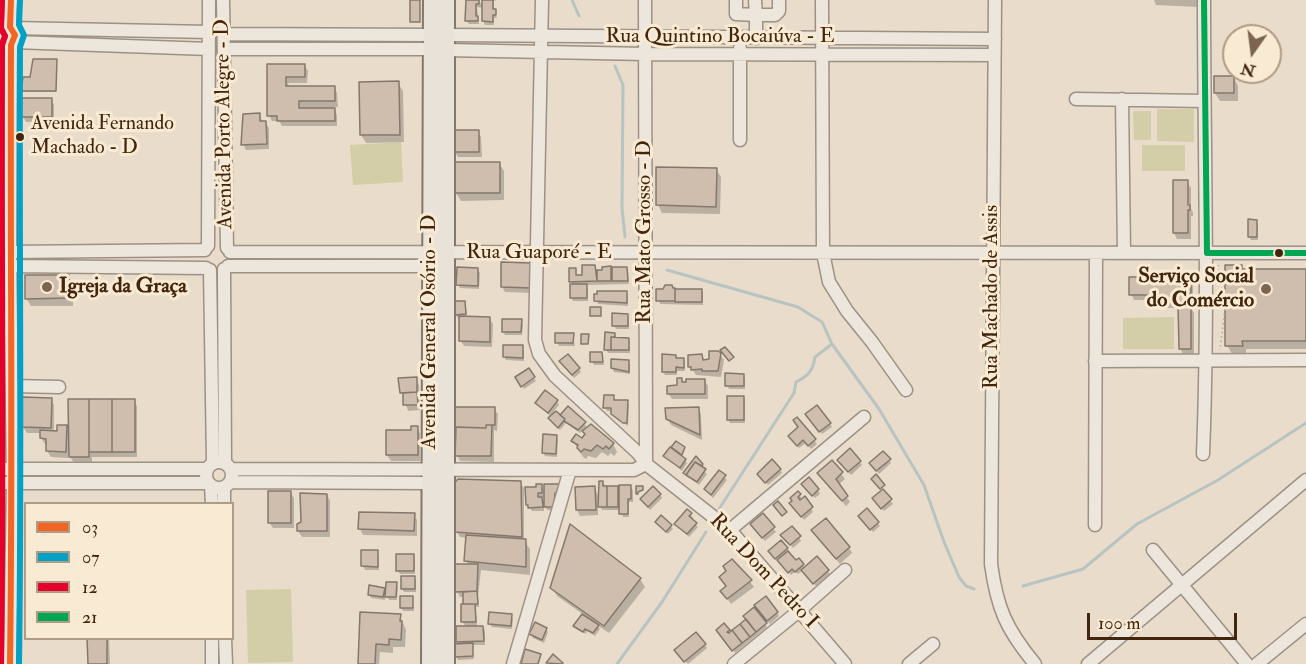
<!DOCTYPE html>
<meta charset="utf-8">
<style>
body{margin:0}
#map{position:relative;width:1306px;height:664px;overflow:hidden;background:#e9dcca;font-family:"IM FELL Double Pica",serif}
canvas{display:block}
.legend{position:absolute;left:24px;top:502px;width:210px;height:138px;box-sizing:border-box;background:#f9ead4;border:2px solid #b09b85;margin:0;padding:8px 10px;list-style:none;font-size:18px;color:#42250e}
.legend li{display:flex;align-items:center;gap:12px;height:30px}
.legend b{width:30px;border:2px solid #b09b85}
.north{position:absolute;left:1222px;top:24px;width:60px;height:60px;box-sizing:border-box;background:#f9ead4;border:2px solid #b09b85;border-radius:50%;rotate:194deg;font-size:16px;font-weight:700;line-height:24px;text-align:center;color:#42250e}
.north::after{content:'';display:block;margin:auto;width:21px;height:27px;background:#7c6550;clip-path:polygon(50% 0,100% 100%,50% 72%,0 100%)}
.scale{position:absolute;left:1087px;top:613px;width:150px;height:27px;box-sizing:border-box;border:3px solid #42250e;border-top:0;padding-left:8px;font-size:18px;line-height:21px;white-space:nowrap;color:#42250e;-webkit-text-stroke:4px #f9ead4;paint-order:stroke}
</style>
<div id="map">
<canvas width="1306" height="664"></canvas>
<ul class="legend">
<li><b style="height:8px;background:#f26522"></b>03</li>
<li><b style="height:8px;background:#03a2c4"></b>07</li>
<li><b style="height:8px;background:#e4002b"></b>12</li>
<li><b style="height:8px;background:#00a651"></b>21</li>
</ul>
<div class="north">N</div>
<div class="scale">100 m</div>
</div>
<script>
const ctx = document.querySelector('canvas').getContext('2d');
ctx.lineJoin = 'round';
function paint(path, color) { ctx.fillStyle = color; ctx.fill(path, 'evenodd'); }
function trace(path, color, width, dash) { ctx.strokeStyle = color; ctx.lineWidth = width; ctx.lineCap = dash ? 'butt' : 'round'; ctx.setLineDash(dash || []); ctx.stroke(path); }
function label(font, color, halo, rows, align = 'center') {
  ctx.font = font + ' "IM FELL Double Pica",serif'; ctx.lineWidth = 6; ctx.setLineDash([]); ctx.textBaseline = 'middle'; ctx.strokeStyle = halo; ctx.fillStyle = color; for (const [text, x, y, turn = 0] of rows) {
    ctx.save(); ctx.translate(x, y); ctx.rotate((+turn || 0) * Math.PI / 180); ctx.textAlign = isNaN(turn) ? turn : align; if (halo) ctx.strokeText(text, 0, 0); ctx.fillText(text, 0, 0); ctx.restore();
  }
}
paint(new Path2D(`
 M1157,109H1194V142L1157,141Z
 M1133,111H1151V140H1134Z
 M401,142L403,182L353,185L350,145Z
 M1142,145H1185V171H1142Z
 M1174,317V349H1123V318Z
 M291,589L293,662L248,663L246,590Z`), '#d3cda8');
paint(new Path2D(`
 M467,0H479L483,8L477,7L479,24H469L467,21Z
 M484,0H497L494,1V10L497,18H494V25H485L483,21Z
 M1154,0H1198V7L1156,5Z
 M57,62L56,92H23L31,79Z
 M268,65H304L308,71L307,83H288L289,87H334L337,93L338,107H333L337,115V126H282L279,121H272L269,115Z
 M1234,78L1238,86V101H1220L1215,93Z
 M398,83L403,91L404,142L366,143L361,135Z
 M51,99L54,105V122H26L23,116Z
 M259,115L263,122H265L269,128V149L246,150L243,144Z
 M478,132L481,137L482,157H458L455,152Z
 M499,163L504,171V200L461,201L456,193Z
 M716,169L721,177L720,214L662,213L658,205Z
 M1187,182L1191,188V209L1193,212V216H1191V239H1177L1174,233Z
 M0,196L5,205V231H0Z
 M1256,221L1258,225V240H1251L1249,237Z
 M531,265L533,293L505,292L502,287Z
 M594,267L596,272H603V268H626L628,272L629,284L585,285L588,289V301H573L571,297L573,286L571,281L575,269L577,277H583Z
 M477,269L480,273L479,289L460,288L458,285Z
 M1242,270H1306V349H1246V354H1232L1227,345Z
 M69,277L73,285V306H31L26,298Z
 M1190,278L1193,284V300H1190V306L1194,313V354H1183L1180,348V308H1161L1157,300H1134L1131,294Z
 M672,287L674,291H701L703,294V305L660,304L658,290Z
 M626,293L628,296V306L598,304L596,300Z
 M464,302L466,306L467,318H489L493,324L492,347L464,346L460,340L461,318H458L455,314Z
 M627,315L629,319V329H616L614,326Z
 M521,321L523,325L522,335H505L503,331Z
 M606,334H614L616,338L628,339L630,343V353H608L606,349Z
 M573,335L575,346H559L557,342Z
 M522,347L524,350V361L506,360L504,357Z
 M601,353L604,365H594L592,361Z
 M720,354L724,360L721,377L696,375L690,366L701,356L704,361Z
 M675,356L677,359H684L685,371H677V375H665L663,371Z
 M628,361L630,365V374L614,372L612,368Z
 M563,365L579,369L581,372L574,378Z
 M528,370L536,381L524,389L517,377Z
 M743,375L745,379V389H729L727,385Z
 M416,379L419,385L420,410L408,411L402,392Z
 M681,380L683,384L704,380L708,386V399H672L668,393L679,387Z
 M613,397L616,401L627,402L629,405L628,426L615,417L613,411H607L605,407Z
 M743,397L745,401V423H730L728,419Z
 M51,399L54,405V432H59L66,427L70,434L134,400L137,406V457H92V463H74L68,453V458L51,457L47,451L48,444H45L41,438L42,433H27L23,427Z
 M557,401L559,405L554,411L560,417L568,408L588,428L613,444L617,452L614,456L611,453L608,456L602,452L596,458L588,456L586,459L583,457L573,441L582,440L586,436L583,430L580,433L566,423L560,430L552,422L551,417L536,403Z
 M494,409L498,414L497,431L494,430V462L460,461L457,455V431L455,427Z
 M698,409L701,414L702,440L671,425L667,418Z
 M809,418L830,423L832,427L822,434Z
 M797,419L817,444L811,449L806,443L799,448L792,440L800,428Z
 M417,428L420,433V461H391L387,455Z
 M556,436L558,440L557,457L545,456L543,453Z
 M673,448L684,450L682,457L687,463L682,471L665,456L676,453Z
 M696,458L702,464L700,467L707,474L699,485L688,476Z
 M889,460L891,463L879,474L873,467Z
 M832,462L845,479L838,485L850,502L846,506L823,479Z
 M860,462L862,465L851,475L841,464Z
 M780,469L782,473L768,485L761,477Z
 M719,472L727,480L713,498L705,489Z
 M520,482L524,488V541L530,549V575L481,570L478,597L479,607H476L477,627H483L485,631V645H472L474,659L458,660L456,656L460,645L458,642L466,628L463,622L465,597H460L457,591L469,566L466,561L467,538L460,537L456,531Z
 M603,482L605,486L617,488L621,494L630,487L633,490V502H629V517H623L621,510H602L598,503V515L580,516L577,510L594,488L600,498Z
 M541,486L546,493L558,486L560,489L555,510H547L544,504V511H532L527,504ZM541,497H545V505Z
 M805,488L818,490L820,494L815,498Z
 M883,491L893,504L884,511L876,502Z
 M290,492L294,498V528H273L269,522Z
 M798,493L803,500L805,498L813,512L804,520L793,507Z
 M660,494L662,498L650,510L641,500Z
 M327,495L330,501V537H302L298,531Z
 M690,514L693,517L691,520L698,527L689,537L676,525Z
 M414,515L417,520V536L363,535L360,529Z
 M762,515L776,532L765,541L754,528Z
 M862,520L878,523L880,526L873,532Z
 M657,522L670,526L673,529L668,534Z
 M782,535L799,537L801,541L793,548Z
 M817,536L849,547L852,553L840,564Z
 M787,548L796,562L803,564L805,568L828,571L830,574L816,586L803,570L798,574L795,572L791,575L779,560L778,561L772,555Z
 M377,552L379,556V570H365L363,566Z
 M413,556L415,560V574H400L398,571Z
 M741,569L754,587L731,604L722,591Z
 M414,578L416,581V592H404L402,589Z
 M640,579L645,587L609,633L597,625L600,629L595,636L587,631L586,634L577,629L575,626L584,615L557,596L552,588Z
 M396,584L398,587L397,600H389L386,594L385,600L371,598L369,595L384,589L387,595Z
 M412,597L414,611H403L401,607Z
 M758,609L777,613L779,616L770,624Z
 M400,616L406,630L405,647H393V653L380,652L379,664H359Z
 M511,616L513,619L512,629L492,627L489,623Z
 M765,624L767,627L735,653L720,634L724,625L730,634Z
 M546,629L548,632L544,643L533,638L531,634Z
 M89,638H109L110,664H89Z
 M705,645L707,648L688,664L678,654Z`), '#0003');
trace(new Path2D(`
 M572,0L579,16
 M615,66L623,85L622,208L625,237
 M667,270L798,307L822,322L832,344L879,409L924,485L944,542L959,577L966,586L974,589
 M719,509L794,393L796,382C808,376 813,371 815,357L832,344
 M1023,586L1083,569L1137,524L1218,480L1306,423
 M617,664L662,602L706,532`), '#b8c4c1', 3);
const building = new Path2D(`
 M410,0H420V22H410Z
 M466,0H479V4H476V16H478V21H465Z
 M482,0H493V9H496V15H493V22L482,21Z
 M33,59H57L56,91H21L23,77H30Z
 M267,64H305V77H286V86H335V101H299V108H335V121H277V116H267Z
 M1214,76H1234V93H1214Z
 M399,81L400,135H360L359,82Z
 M21,98H52V117H21Z
 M260,113V121H266L267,144L241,145L243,114Z
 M453,130H479V152H453Z
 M454,162H500V193H455Z
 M656,167L717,168L716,207L656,205Z
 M1173,180H1188V205H1190V210H1188V233H1173Z
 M1248,219L1257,220V237H1248Z
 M501,262L531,263V288L501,287Z
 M582,265H595L597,281L569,282V268H576V275H582Z
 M1225,265H1242V269H1306V341H1242L1243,346H1225Z
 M611,266V281H597V270H602V267Z
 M457,267L478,268V286L456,285Z
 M612,267H627L628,281H612Z
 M25,275H69L70,298L25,299Z
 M1129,277H1191V294H1187L1188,305H1191V349H1179L1178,305H1184V302H1156V295H1129Z
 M570,284H587V298H570Z
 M665,285H672L673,288H675V301H656V289H663Z
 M675,289H702V302H675Z
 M597,291H627V303L594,301V294H597Z
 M454,301H465L466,314L454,315Z
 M590,307H601V316H590Z
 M612,313L628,314V326H612Z
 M459,316L490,317V342L459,341Z
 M502,319H522L521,332H502Z
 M605,332L615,333V337H611V350H604Z
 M555,333H574L573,343H555Z
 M581,334H589L588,344H581Z
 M611,337L629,338V350H611Z
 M503,345H523V358L503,357Z
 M725,347L734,357L729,361L720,350Z
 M709,351H718L721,353L718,371H702V369L691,370V367H688V355L702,354L703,360L709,359Z
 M590,352H602L603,362H590Z
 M568,354L580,368L572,375L559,361Z
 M662,354L676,355V358H684V368L676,367V372H662Z
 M611,359L629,360V372L611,368Z
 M529,368L535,377L521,387L515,377Z
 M725,373L744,374V386H725Z
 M417,377V392L400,393L398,378Z
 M677,378H682V382H686V379H705V394H667V386L677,385Z
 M545,390L558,400L548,413L535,403Z
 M417,392L418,405H403V393Z
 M604,395H614V400H628L627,423H623L611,414V408H603Z
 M727,396H744V420H727Z
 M22,397L52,398L51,428L22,427Z
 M68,399H89V457H69Z
 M89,399H112V452H89Z
 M112,399H135V452H112Z
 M817,405L831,423L819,432L805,414Z
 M568,406L586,422L578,430L564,421L565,419L560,415Z
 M453,407H495V425H486V428L453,427Z
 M699,407L700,435L666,419L665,408Z
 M556,411L565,419L558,428L548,418Z
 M797,417L816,439L808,446L803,440L797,446L788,436L798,427L793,420Z
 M591,424L614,443L609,449L606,446L603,449L597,445L591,451L584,449L581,452L577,448L578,445L571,441L576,434L582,438L585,434L582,431Z
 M57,425H67L66,452L46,451V439L40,438V430L57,431Z
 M486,425H492L491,456H455L456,427L486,428Z
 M411,426H418V455H386V430H411Z
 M543,434L557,435L556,454L542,453Z
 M676,441L685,447L682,455L671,447Z
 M670,447L686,459L680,468L663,456Z
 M850,448L861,461L848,472L837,460Z
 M883,451L891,459L876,471L869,463Z
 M696,456L703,464L702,466L695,462L686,475L683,473Z
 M772,459L781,469L765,483L757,474Z
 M832,460L843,472L836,479L848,496L842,501L817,473Z
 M695,462L706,469L697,482L686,475Z
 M719,470L726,475L711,495L704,489Z
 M876,474L885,485L880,489L871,479Z
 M809,477L819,489L812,496L801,484Z
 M458,479L521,481L522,537L455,532V482Z
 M599,481H603V486H607V507H598Z
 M536,484H542V493H538V497H542L543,507L528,508V505H526L525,487H536Z
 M544,484H559L558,493H555L554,507H544Z
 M619,485H631V499H628V514H619Z
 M595,486L596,510H576L575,487Z
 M607,486H618V507H607Z
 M636,486H643V490L638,492V494H636Z
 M653,486L661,494L648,507L640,499Z
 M883,489L892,499L881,509L872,498Z
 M268,491H291V523H268Z
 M798,491L801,494L798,497L800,500L805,496L813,507L801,517L789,503L792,501L790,498Z
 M300,493L327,494V531H297V524L301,522Z
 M778,501L787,512L782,516L773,505Z
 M867,508L879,522L870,530L858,516Z
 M687,509L692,513L689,516L697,523L687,534L674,524Z
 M359,512L415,513L414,531L358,529Z
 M763,513L775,527L762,538L750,524Z
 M661,515L672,525L666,532L655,522Z
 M826,518L850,547L836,559L811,530Z
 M570,524L641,578L604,626L550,588Z
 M792,526L801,536L790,545L780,535Z
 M466,535L526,539V567L464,561Z
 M781,540L788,548L775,559L768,551Z
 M361,550H378V567L361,566Z
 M788,551L796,560L799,558L804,564L795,572L792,569L788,573L777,560Z
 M396,554H414V571H396Z
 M817,556L829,570L813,584L801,570Z
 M732,559L752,580L727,599L720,591L726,586L719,577L726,571L723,566Z
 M455,564H478L477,591L455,592Z
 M401,576H415V589H401Z
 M386,582H397L396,597H385Z
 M369,585L385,588L383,597L368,595Z
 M477,591L478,604H463V592Z
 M400,596H413V608H400Z
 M766,596L778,612L767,621L754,605Z
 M461,604H475L476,622H461Z
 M754,607L767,623L756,632L743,616Z
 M360,612L401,614L400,621H402L401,640L389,639V645L376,644L375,664H358Z
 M489,612L512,614L511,626L488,624Z
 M582,614L599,625L593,633L585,629L583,632L573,626Z
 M746,619L756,632L750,637L740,624Z
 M535,622L547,628L542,640L529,634Z
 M724,623L730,630L727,632L729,633L732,630L742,643L732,651L716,630Z
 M740,624L750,637L742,643L732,630Z
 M456,626H483L484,641L456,642Z
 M696,632L706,644L684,662L674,650Z
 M87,638H107V664H88Z
 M473,643V656L455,657L454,644Z
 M525,649L541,654L538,664H521Z
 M553,654L563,663L562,664L546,663Z`);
paint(building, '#cfbdae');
trace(building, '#84786c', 1.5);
const minor = new Path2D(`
 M223,0L227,248
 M542,0L535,340L539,354L555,376L638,453L646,464L730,530L845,664
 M645,0L646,464
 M736,0V14L756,15L755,0
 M822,0L823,253L829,282L847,311L872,342L906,390
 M995,0L991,564C997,608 1006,629 1035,664
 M0,26L10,27L15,35L11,45L0,47
 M10,27L11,0
 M12,28L209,32
 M224,34L432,35
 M446,35L995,39
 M756,38V15H775L779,11V0
 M14,42L209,49
 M740,48V140
 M225,49H432
 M446,50L645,54L994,55
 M1076,99L1204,101
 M1122,99L1124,253
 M208,246L209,0
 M10,252L205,250
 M230,252L1306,253
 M10,266L206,268
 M228,266H440
 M224,269L225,463
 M210,270L213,463
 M1095,361L1306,360
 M12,386L59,387
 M1203,454C1209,303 1204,152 1204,0
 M206 475a13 13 0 1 1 26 0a13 13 0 1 1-26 0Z
 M0,469H207
 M231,469L634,470L646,464
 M230,482L429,483L436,478
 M0,483H208
 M211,486L212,504
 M224,487V504
 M1095,525L1096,253
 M730,530L864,417
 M1153,550L1247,664
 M225,638L226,664
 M10,664L13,483L10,252L11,45
 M212,664V638
 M513,664L570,470
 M734,664L800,610L845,570
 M909,664L933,644
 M1088,664L1306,480
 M1257,664L1306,624`);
const major = new Path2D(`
 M430,664L432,0
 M446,664V0`);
trace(minor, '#9d9184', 15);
trace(major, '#84786c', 20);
trace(new Path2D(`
 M1218,265L1225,309L1220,350`), '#ada59b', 1.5, [1.5, 3]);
trace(minor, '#ece6dd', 12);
trace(major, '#e9e2d8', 16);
trace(new Path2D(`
 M10,664C13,458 10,251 11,45L15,35L10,27L11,0`), '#f26522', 6);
trace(new Path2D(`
 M19,664C22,458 19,253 20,47L24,35L19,25L20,0`), '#03a2c4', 6);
trace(new Path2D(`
 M1,664C4,458 1,251 2,45L5,36L1,28L2,0`), '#e4002b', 6);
trace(new Path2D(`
 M1204,0L1207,253H1306`), '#00a651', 6);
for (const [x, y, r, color] of [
 [20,137,5,"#42250e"],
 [1279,253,5,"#42250e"],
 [47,287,6,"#7c6550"],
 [1266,289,6,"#7c6550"]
]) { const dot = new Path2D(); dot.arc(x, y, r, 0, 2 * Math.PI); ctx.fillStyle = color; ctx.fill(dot); trace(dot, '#f9ead4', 2); }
label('20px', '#42250e', '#f9ead4', [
 ["Avenida Fernando",31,125],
 ["Machado - D",31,149]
], 'left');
label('21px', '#42250e', '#f9ead4', [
 ["Rua Quintino Bocaiúva - E",720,37],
 ["Avenida Porto Alegre - D",225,124,-91],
 ["Rua Mato Grosso - D",645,232,-90],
 ["Rua Guaporé - E",539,253],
 ["Rua Machado de Assis",992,297,-90],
 ["Avenida General Osório - D",430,332,-90],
 ["Rua Dom Pedro I",763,572,47]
]);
label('bold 21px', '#42250e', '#f9ead4', [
 ["Serviço Social",1254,277],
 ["do Comércio",1254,301],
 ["Igreja da Graça",59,287,"left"]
], 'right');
</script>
